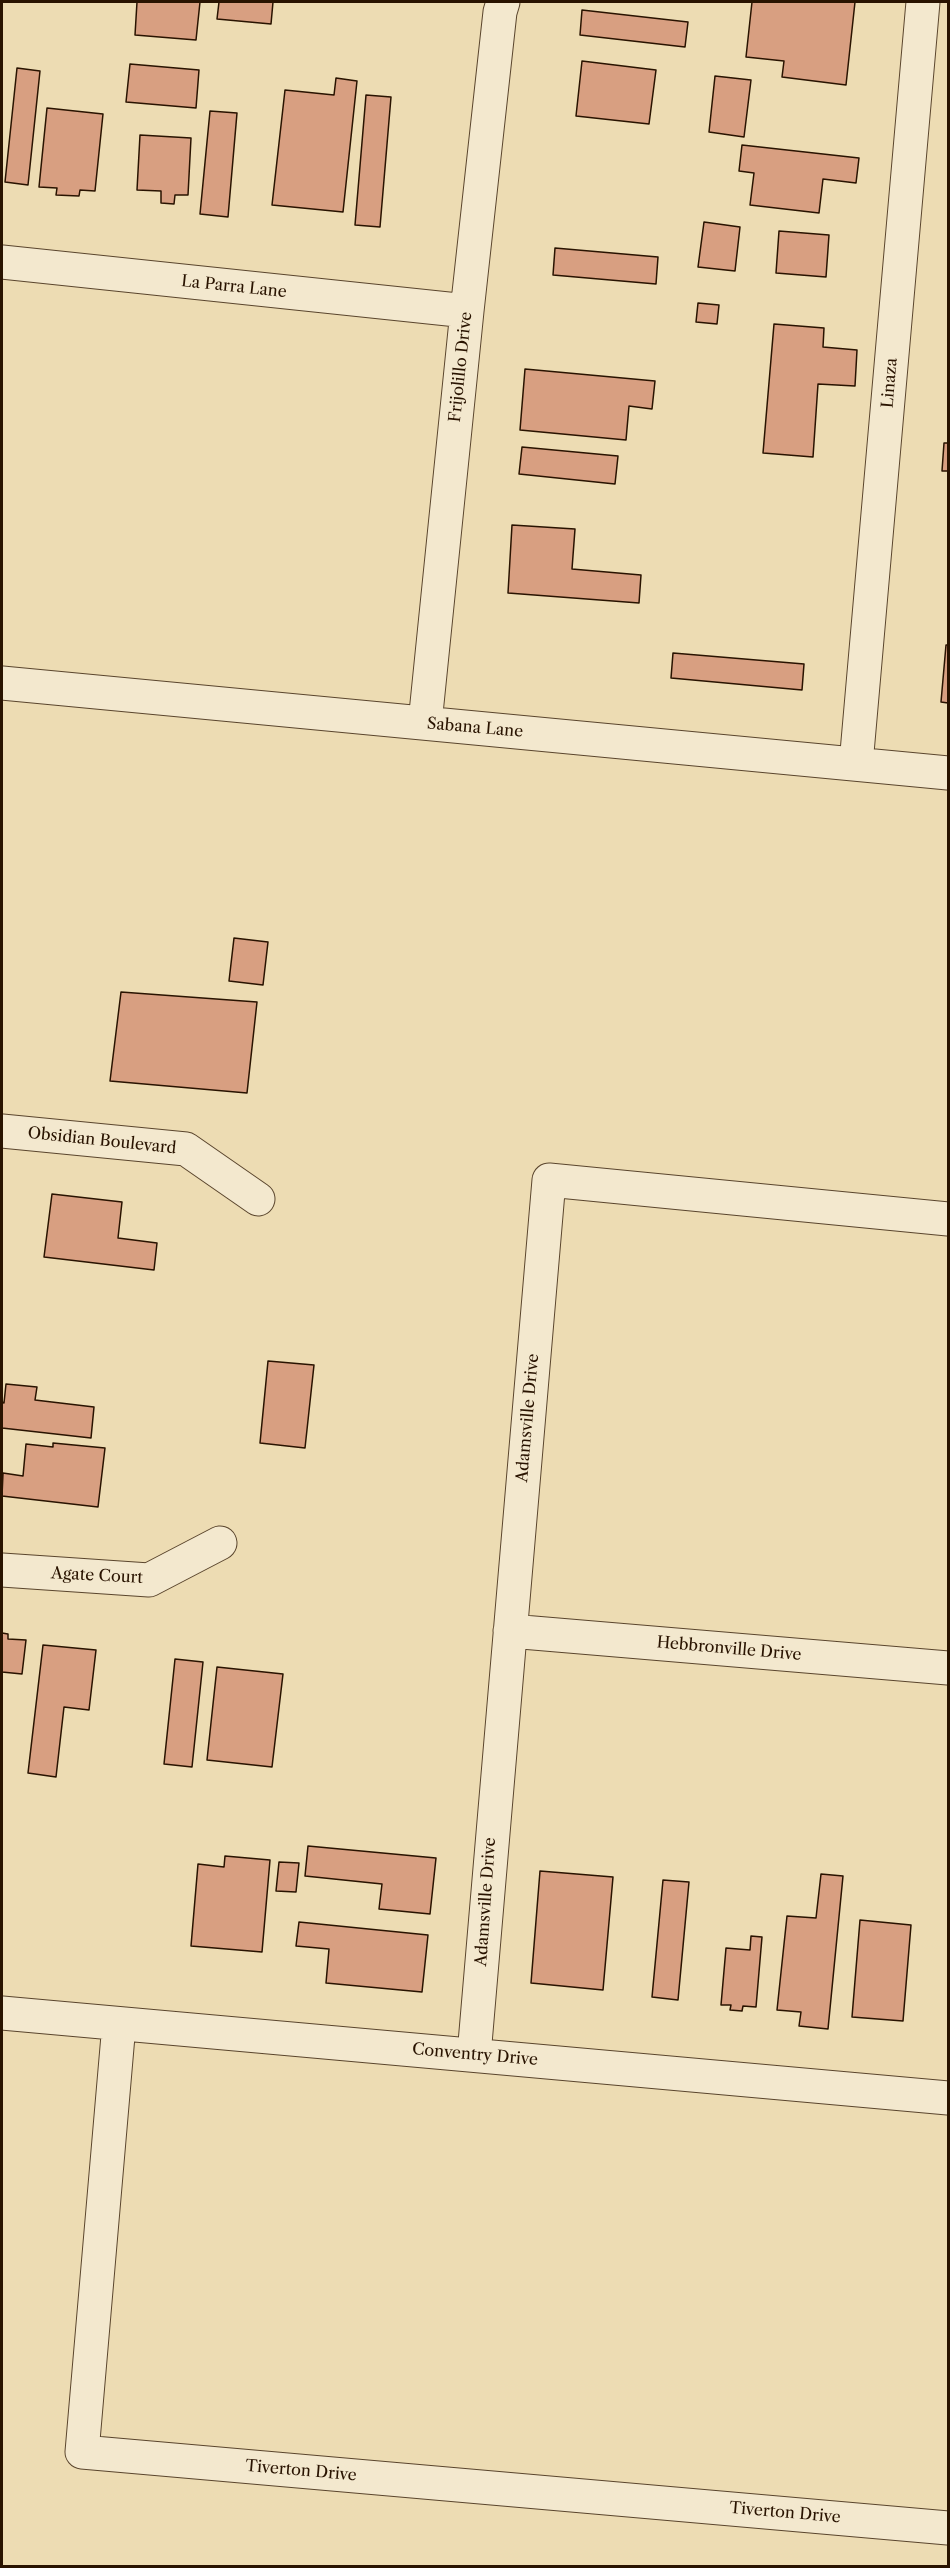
<!DOCTYPE html>
<style>
body{margin:0}
#map{position:relative;width:950px;height:2568px;overflow:hidden;background:#eddcb3;font-family:"Libre Caslon Text",serif}
canvas{display:block}
.frame{position:absolute;inset:0;border:3px solid #291300;pointer-events:none}
</style>
<div id="map">
<canvas width="950" height="2568"></canvas>
<div class="frame"></div>
</div>
<script>
const ctx = document.querySelector('canvas').getContext('2d');
ctx.lineJoin = 'round';
function paint(path, color) { ctx.fillStyle = color; ctx.fill(path, 'evenodd'); }
function trace(path, color, width, dash) { ctx.strokeStyle = color; ctx.lineWidth = width; ctx.lineCap = dash ? 'butt' : 'round'; ctx.setLineDash(dash || []); ctx.stroke(path); }
function label(font, color, halo, rows, align = 'center') {
  ctx.font = font + ' "Libre Caslon Text",serif'; ctx.lineWidth = 5; ctx.setLineDash([]); ctx.textBaseline = 'middle'; ctx.strokeStyle = halo; ctx.fillStyle = color; for (const [text, x, y, turn = 0] of rows) {
    ctx.save(); ctx.translate(x, y); ctx.rotate((+turn || 0) * Math.PI / 180); ctx.textAlign = isNaN(turn) ? turn : align; if (halo) ctx.strokeText(text, 0, 0); ctx.fillText(text, 0, 0); ctx.restore();
  }
}
const building = new Path2D(`
 M137,2H200L196,40L135,35Z
 M219,2H273L271,24L217,19Z
 M752,2H855L846,85L782,77L784,61L746,57Z
 M582,10L688,22L685,47L580,35Z
 M582,61L656,70L649,124L576,116Z
 M130,64L199,70L196,108L126,102Z
 M17,68L40,71L28,185L5,182Z
 M715,76L751,80L744,137L709,132Z
 M336,78L357,81L343,212L272,205L285,90L334,95Z
 M366,95L391,97L380,227L355,225Z
 M47,108L103,114L95,191L80,190L79,196L56,195L57,188L39,187Z
 M210,111L237,113L228,217L200,214Z
 M140,135L191,138L188,195H175L174,204L161,203V191L137,190Z
 M742,145L859,158L856,183L823,179L819,213L750,205L754,173L739,171Z
 M704,222L740,227L735,271L698,267Z
 M779,231L829,235L826,277L776,273Z
 M555,248L658,257L656,284L553,275Z
 M698,303L719,305L717,324L696,322Z
 M774,324L824,328L823,347L857,350L855,386L818,384L813,457L763,453Z
 M525,369L655,381L652,409L629,406L626,440L520,430Z
 M944,443H948V471H942Z
 M522,447L618,456L615,484L519,474Z
 M512,525L575,529L572,569L641,575L639,603L508,593Z
 M946,645H948V703L941,702Z
 M673,653L804,664L802,690L671,678Z
 M234,938L268,942L263,985L229,981Z
 M121,992L257,1002L247,1093L110,1081Z
 M52,1194L122,1202L118,1238L157,1243L154,1270L44,1257Z
 M268,1361L314,1365L305,1448L260,1443Z
 M6,1384L37,1387L35,1400L94,1407L91,1438L2,1428V1402L4,1403Z
 M53,1443L105,1448L98,1507L2,1496L3,1473L23,1476L26,1444L53,1447Z
 M2,1633L8,1634V1639L26,1640L22,1674L2,1672Z
 M43,1645L96,1650L89,1710L64,1707L56,1777L28,1773Z
 M175,1659L203,1662L192,1767L164,1764Z
 M217,1667L283,1674L272,1767L207,1760Z
 M308,1846L436,1858L430,1914L379,1909L382,1884L305,1876Z
 M225,1856L270,1860L262,1952L191,1946L198,1864L224,1867Z
 M279,1862L299,1863L296,1892L276,1891Z
 M540,1871L613,1877L603,1990L531,1983Z
 M821,1874L843,1876L828,2029L799,2026L801,2012L777,2010L787,1916L816,1918Z
 M663,1880L689,1882L678,2000L652,1997Z
 M860,1920L911,1925L903,2021L852,2017Z
 M299,1922L428,1935L422,1992L326,1983L329,1949L296,1946Z
 M751,1936L762,1937L756,2007L743,2006L742,2011L730,2010L731,2005H721L726,1948L750,1950Z`);
paint(building, '#d89f81');
trace(building, '#291300', 1.5);
const minor = new Path2D(`
 M2,262L467,311
 M2,683L948,773
 M425,723L467,311L500,12L503,2
 M856,764L923,2
 M2,1131L186,1149L258,1199
 M2,1570L149,1580L220,1543
 M510,1631L948,1668
 M2,2013L948,2098
 M119,2024L82,2452L948,2528
 M474,2055L549,1180L948,1219`);
trace(minor, '#5a452d', 35);
trace(minor, '#f3e8ce', 33);
label('16px', '#291300', '#f3e8ce', [
 ["La Parra Lane",234,287,6],
 ["Frijolillo Drive",461,367,-84],
 ["Linaza",890,383,-85],
 ["Sabana Lane",475,728,5],
 ["Obsidian Boulevard",102,1141,6],
 ["Adamsville Drive",528,1418,-85],
 ["Agate Court",97,1576,3],
 ["Hebbronville Drive",729,1649,5],
 ["Adamsville Drive",486,1902,-86],
 ["Conventry Drive",475,2055,5],
 ["Tiverton Drive",301,2471,5],
 ["Tiverton Drive",785,2513,5]
]);
</script>
